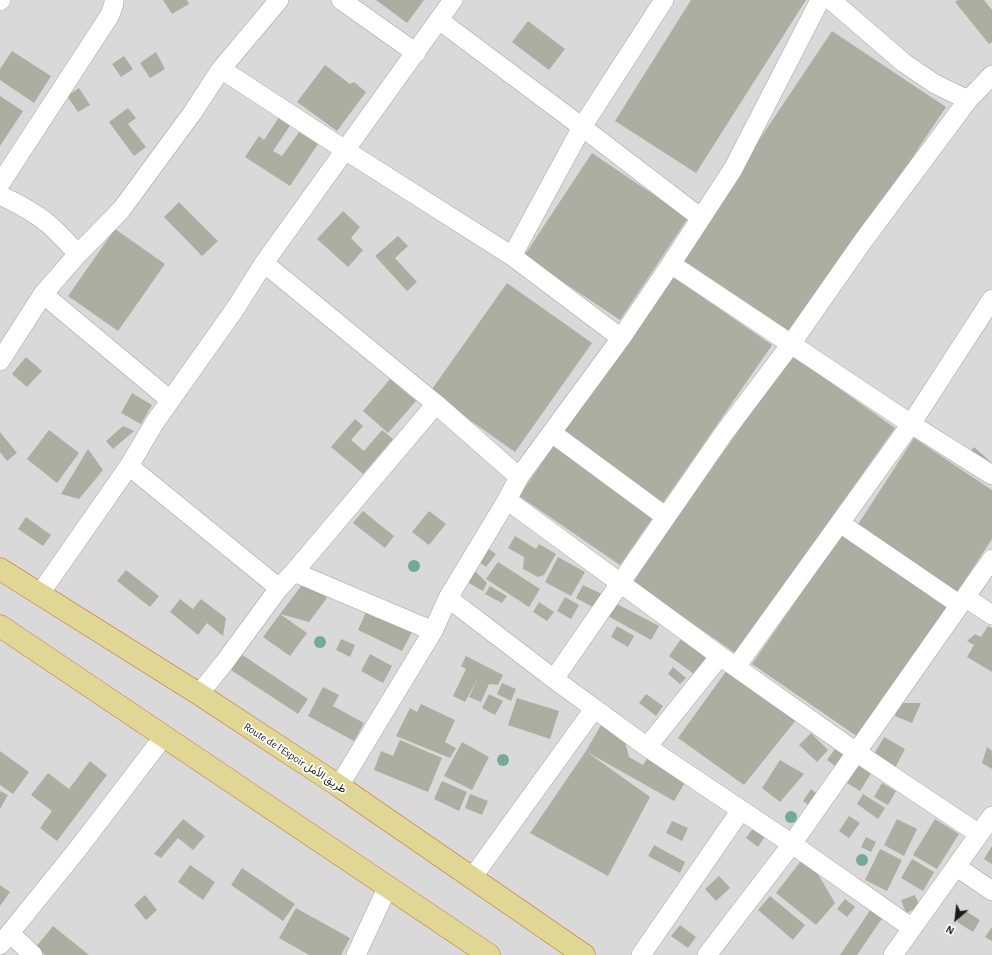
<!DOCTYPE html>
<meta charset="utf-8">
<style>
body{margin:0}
#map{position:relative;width:992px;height:955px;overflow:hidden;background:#e9ede2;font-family:"Alegreya Sans",sans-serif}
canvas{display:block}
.north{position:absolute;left:936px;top:899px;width:40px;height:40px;-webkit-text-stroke:3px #fff;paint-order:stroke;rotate:208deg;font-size:11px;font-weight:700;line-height:16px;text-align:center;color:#1c1c1c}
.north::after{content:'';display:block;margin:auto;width:14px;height:18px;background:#1c1c1c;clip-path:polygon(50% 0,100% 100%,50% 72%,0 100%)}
</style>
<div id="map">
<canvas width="992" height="955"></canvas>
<div class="north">N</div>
</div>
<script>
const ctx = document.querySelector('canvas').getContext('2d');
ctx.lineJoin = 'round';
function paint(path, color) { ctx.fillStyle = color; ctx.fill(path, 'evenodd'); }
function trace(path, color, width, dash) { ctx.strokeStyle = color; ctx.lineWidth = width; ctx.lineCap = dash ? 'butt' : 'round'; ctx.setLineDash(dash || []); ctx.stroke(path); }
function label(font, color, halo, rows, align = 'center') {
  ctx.font = font + ' "Alegreya Sans",Vazirmatn,sans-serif'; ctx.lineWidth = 3.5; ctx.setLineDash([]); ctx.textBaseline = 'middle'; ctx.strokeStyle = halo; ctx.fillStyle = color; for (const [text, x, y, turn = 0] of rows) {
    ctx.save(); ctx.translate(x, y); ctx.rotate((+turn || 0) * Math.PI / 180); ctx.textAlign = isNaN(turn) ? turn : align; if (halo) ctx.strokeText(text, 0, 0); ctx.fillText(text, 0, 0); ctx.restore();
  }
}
paint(new Path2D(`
 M0,0H992V955H0Z`), '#dad9d9');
paint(new Path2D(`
 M163,0H187L189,4L172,14Z
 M376,0H424L407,23Z
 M691,0H806L696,173L615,121Z
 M958,0H984L992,10V42L989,44L955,2Z
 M528,21L565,49L549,70L512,42Z
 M832,31L946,107L791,339L677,263Z
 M12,51L51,76L34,103L0,80V69Z
 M156,52L165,69L150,78L140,63Z
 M124,56L133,69L121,77L112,64Z
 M325,65L350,84L354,82L366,92L337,131L297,102Z
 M79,88L90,105L78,112L67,96Z
 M0,96L23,111L0,146Z
 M128,108L136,118L128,124L146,147L134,156L109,122Z
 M279,117L291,124L273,151L282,156L299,132L318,144L290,186L245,157L259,136L264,140Z
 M592,153L688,218L620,320L524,256Z
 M179,202L218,241L202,256L164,217Z
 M343,211L360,227L351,238L363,250L348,267L317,239Z
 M115,229L165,264L118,331L68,296Z
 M398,236L408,246L395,258L417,282L407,291L375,256Z
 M672,276L772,345L620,565L519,496Z
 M507,283L592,343L515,452L430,392Z
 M792,355L895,428L735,653L632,581Z
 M26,357L42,371L27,387L12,374Z
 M390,379L416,401L388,433L363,411Z
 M132,393L152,405L141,424L121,413Z
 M355,419L363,426L351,440L364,451L382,430L393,439L363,474L331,447Z
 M123,426L134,431L113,449L106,441Z
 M49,430L79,453L57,483L27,459Z
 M0,432L17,453L7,461L0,452Z
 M914,438L992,490V539L957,592L857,526Z
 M974,447L992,463V469L968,454Z
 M88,449L103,470L79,499L61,494Z
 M363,511L394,536L385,548L353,523Z
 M429,511L446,524L429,545L412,532Z
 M26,517L51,535L43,546L18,529Z
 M844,532L949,605L858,737L752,664Z
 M515,536L536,549L539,544L556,554L544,575L538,577L523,569L524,557L508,548Z
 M487,548L496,554L486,567L478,561Z
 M558,557L585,572L571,596L545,582Z
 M498,562L540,589L529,607L486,579Z
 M126,570L159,596L150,607L117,581Z
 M474,570L487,583L483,591L467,582Z
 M305,581L327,598L309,622L280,614L307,633L290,656L263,637L280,614Z
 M583,585L602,594L595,608L576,598Z
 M490,586L507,596L502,603L485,594Z
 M565,597L579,605L571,619L557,611Z
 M180,599L193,609L201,599L226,618L223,636L207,623L198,635L170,612Z
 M539,602L554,612L547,621L533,612Z
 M615,603L659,626L651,640L608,616Z
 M368,608L413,630L402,651L358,630Z
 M617,626L634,636L628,647L611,637Z
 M988,626L992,628V672L967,657L974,645L967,641L975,634L981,637Z
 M683,636L711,656L697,676L669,656Z
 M341,639L355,645L350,657L336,650Z
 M241,654L308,699L298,714L231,670Z
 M370,654L392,666L383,683L361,671Z
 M466,656L503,675L498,685L489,684L481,702L469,697L478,678L465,702L453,696L466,669L461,666Z
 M673,667L686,678L680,684L668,674Z
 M727,670L796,720L744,785L678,738Z
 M502,683L516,689L511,701L497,694Z
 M323,687L339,695L333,706L364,723L354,741L308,716Z
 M489,694L503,701L495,715L482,708Z
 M646,694L663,706L656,716L639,703Z
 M517,698L559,711L550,739L508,725Z
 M900,703H921L912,723L895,716Z
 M421,704L455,720L445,742L456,748L450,758L396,736L410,708L417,712Z
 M601,725L624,738L629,757L643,765L648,757L687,779L674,801L587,752L650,797L608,876L530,833L586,751Z
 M811,733L828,750L817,762L799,745Z
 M884,737L905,749L895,768L873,756Z
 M400,740L442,758L428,792L374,770L381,751L393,756Z
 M462,742L489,757L472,790L444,776Z
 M987,747L992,751V769L982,763Z
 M835,749L846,756L838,768L827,760Z
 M0,751L29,772L13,794L0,785Z
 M780,760L804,774L780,802L762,788Z
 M90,761L107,775L57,841L40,828L52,811L31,795L48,773L69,789Z
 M859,764L872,772L860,791L847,783Z
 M442,781L467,792L459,811L434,799Z
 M882,783L896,791L888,805L874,797Z
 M811,789L821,797L813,808L803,801Z
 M0,791L8,795L0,809Z
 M470,794L488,801L482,815L465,808Z
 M863,794L885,808L878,819L857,804Z
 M849,816L860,823L849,838L839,831Z
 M183,819L205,836L193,850L178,838L161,858L154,854Z
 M897,819L917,829L904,856L884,845Z
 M935,819L959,834L937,869L913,855Z
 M672,821L688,828L682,841L666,833Z
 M754,827L766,835L758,847L746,838Z
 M866,837L876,842L871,852L861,847Z
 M654,845L685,862L680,873L648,856Z
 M992,846V864L984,859Z
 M880,849L902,860L887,891L865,880Z
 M912,859L934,872L923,891L901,878Z
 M801,861L815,869L835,903L816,925L776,893Z
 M190,865L215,882L203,900L178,882Z
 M242,868L295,904L283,921L231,885Z
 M719,876L730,888L716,901L705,889Z
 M0,885L10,892L0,906Z
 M145,895L157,910L146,920L134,905Z
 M915,895L920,907L906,913L901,900Z
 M770,896L805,925L793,940L758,910Z
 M845,899L855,907L847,917L837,909Z
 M296,908L350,938L341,955H309L279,938Z
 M871,909L883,917L857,955H840Z
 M964,910L980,920L973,932L957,922Z
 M680,925L696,937L688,948L671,936Z
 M53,926L89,955H45L36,947Z
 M992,927V941L985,937Z`), '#adaea2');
const minor = new Path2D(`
 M341,0L416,53
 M831,0L904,63L935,84L968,100L992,75
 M0,1L1,0
 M439,20L582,127L701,218
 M221,69L345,150L512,256L621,338
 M0,184L110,15L114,3V0
 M0,195C17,203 32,211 46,222C58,232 68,243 78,254L43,294L0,361
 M78,254L121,210L193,112L221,69L279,0
 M512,256L582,127L664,0
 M264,263L436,404L519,477
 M671,264L733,169L820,0
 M43,294L170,400
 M552,433L666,517
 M129,466L279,588
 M507,500L519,477L621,338L671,264L911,424L992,475
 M840,523L960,605
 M294,572L433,631
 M39,595L129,466L155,422L235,309L264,263L453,0
 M965,597L992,615
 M448,598L507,500L720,656L856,752L979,834
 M736,667L911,424L992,299
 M554,679L724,433L791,344L863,241L968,100
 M199,694L224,663L279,588L294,572L436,404
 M647,747L720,656
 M339,786L433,631L448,598L554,679L647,747L792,844L912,928
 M957,867L992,891
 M472,878L594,709
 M10,933L33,955
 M0,945L77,850L164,736
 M356,955L388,886
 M641,955L741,810
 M707,955L792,844L992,559
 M893,955L992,816`);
const trunk = new Path2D(`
 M0,569L199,694L339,786L584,955
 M0,626L489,955`);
trace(minor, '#a3a3a3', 20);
trace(trunk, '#cc662d', 23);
trace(minor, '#fff', 19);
trace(trunk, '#e0d795', 22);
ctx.fillStyle = '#72a999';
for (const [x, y] of [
 [414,566],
 [320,642],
 [503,760],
 [791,817],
 [862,860]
]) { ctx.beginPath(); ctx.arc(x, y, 6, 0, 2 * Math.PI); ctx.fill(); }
label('11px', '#1c1c1c', '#fff', [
 ["Route de l’Espoir طريق الأمل",295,758,33]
]);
</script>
